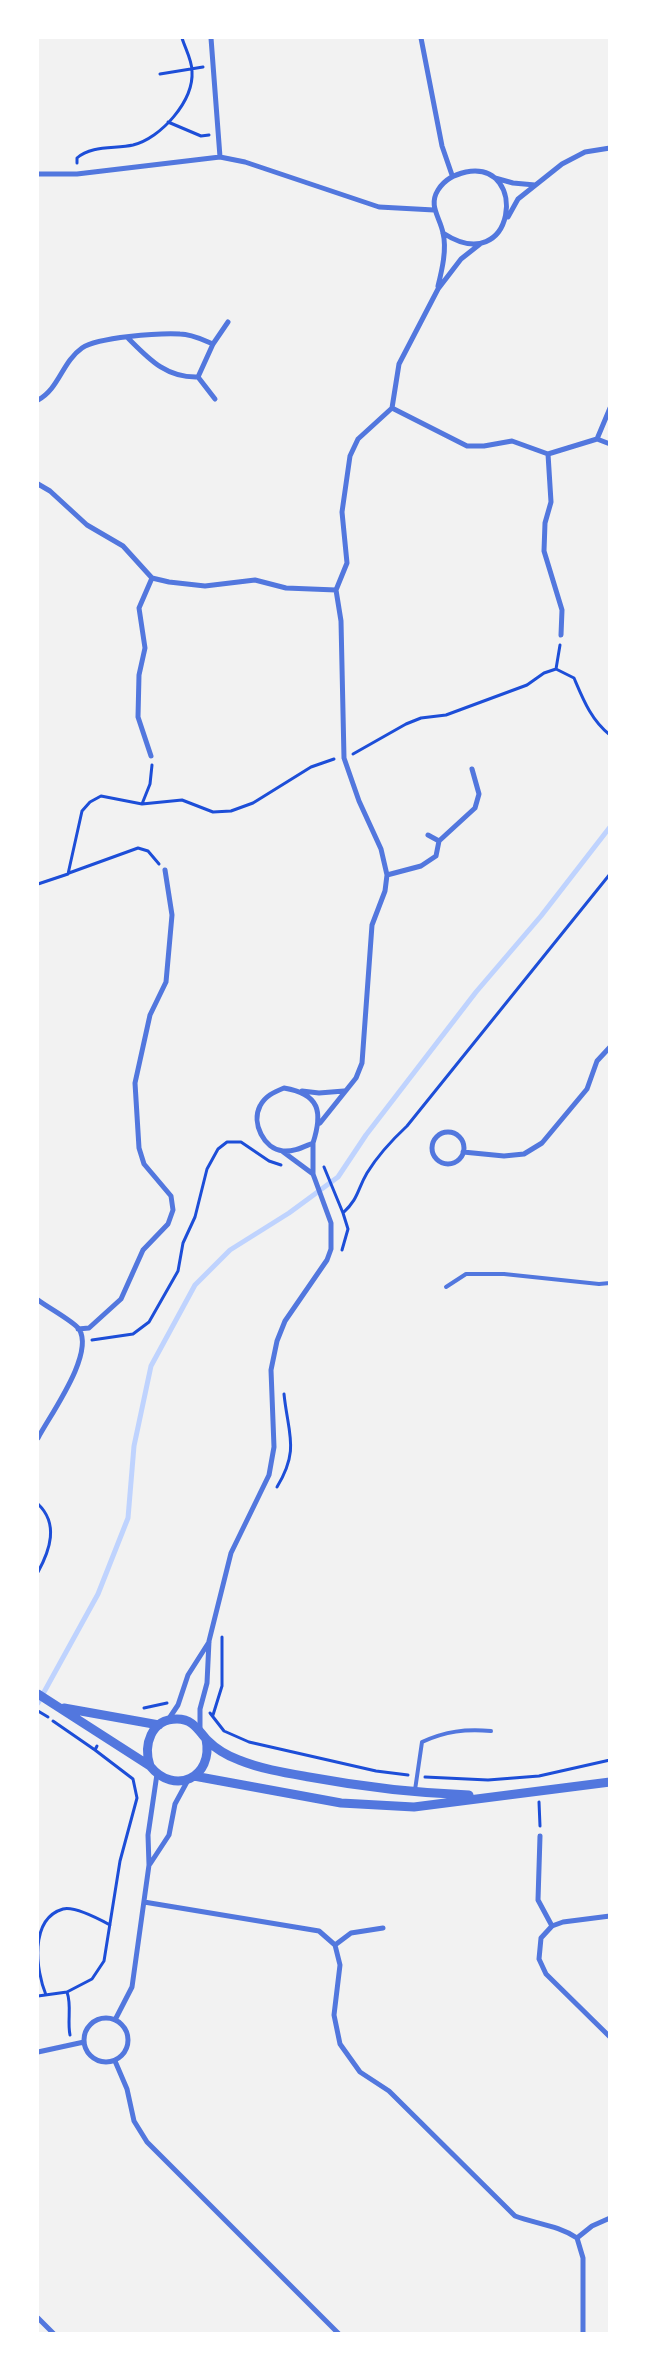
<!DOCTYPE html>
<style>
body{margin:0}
#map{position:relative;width:647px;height:2371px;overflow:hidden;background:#f2f2f2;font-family:Jost,sans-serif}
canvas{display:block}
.frame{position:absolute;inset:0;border:39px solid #fff;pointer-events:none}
</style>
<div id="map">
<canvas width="647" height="2371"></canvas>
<div class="frame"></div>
</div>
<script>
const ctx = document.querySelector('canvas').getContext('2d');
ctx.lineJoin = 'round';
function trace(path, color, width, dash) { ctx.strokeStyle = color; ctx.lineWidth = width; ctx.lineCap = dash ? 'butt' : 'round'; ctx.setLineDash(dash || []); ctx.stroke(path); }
trace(new Path2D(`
 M38,1703L98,1594L128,1518L134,1446L151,1366L195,1285L230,1250L289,1213L338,1177L366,1135L476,992L541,916L610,827`), '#bfd3fe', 5);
trace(new Path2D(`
 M160,74L203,67
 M168,122L201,136L209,135
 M77,163V158C91,145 115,149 133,145C161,138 194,101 192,71C192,60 185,48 182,38
 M556,669L560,645
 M353,754L406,724L421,718L446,715L527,685L544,673L556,669L574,678C583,699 591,720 610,735
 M142,804L150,784L152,765
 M69,873L138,848L148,851L159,864
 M38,884L68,874L82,811L90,802L101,796L142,804L182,800L213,812L231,811L253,803L311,767L334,759
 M324,1167L343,1213C359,1198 357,1190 367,1173C378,1155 392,1140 407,1126L610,874
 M342,1250L348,1229L343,1213
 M92,1340L133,1334L149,1322L178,1271L183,1243L195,1217L207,1169L218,1149L227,1142H241L269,1161L281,1165
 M277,1487C300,1449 288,1434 284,1394
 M38,1504C59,1524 50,1550 38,1572
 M144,1708L167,1703
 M38,1711L48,1717
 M210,1713L224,1731L249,1742L376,1771L408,1775
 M213,1715L222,1686V1637
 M53,1721L95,1750L97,1746
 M425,1777L488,1780L539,1776L610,1760
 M539,1802L540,1826
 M67,1992C72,2006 67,2020 70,2035
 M46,1995C36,1971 29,1919 63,1909C75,1906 99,1919 110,1925
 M38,1996L67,1992L92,1979L104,1961L120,1861L137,1798L133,1779L95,1750`), '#1d4ed8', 3);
trace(new Path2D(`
 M446,1287L466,1274H504L599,1284L610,1283
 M415,1790L422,1742C446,1731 465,1729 491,1731`), '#5277de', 4);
trace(new Path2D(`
 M211,38L220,157
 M421,38L442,146L452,175
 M38,174H77L220,157L245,162L379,207L434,210
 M495,178L513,183L535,185
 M508,217L518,199L562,164L585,152L610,148
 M438,286C442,270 447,249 443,233C440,217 428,206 438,190C445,179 454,175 466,172C530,160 515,280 443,233
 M128,338C149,359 166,378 198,377
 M215,399L198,377L213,344L228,322
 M38,400C59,389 62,362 82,348C98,337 159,333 180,334C192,334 203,340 213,344
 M392,408L467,446H484L512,441L548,454L597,439L610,444
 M597,439L610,408
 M548,454L551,502L545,523L544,551L562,610L561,635
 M38,484L50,491L87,525L123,546L152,578L169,582L205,586L255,580L286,588L336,590
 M151,756L138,717L139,675L145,648L139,608L152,578
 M439,841L475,808L479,794L472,769
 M387,875L421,866L436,856L439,841L428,835
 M284,1088C320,1094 323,1112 313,1143C303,1147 294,1152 283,1151C264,1149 251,1123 260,1106C265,1096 274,1092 284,1088Z
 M302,1091L319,1093L344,1091
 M320,1123L356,1078L362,1063L372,925L385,891L387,875L381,849L359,801L344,758L341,621L336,590L347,563L342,512L350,456L358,439L392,408L399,364L438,289L461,259L480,244
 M432 1148a16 16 0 1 1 32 0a16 16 0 1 1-32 0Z
 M282,1151L313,1174
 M463,1152L504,1156L524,1154L542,1143L587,1089L597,1061L610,1047
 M38,1300C47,1307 73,1321 79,1329C95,1354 50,1415 38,1438
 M78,1329L89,1328L121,1299L143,1250L168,1224L173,1210L171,1196L144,1164L139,1148L135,1083L150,1015L166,982L172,915L165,870
 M168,1720L178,1705L188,1675L209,1642
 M200,1729V1709L207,1683L209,1641L231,1553L269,1475L274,1447L271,1370L277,1341L285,1321L327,1260L331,1249V1223L313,1174V1143
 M540,1836L538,1900L552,1926
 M150,1864L169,1835L175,1804L188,1780
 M144,1902L319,1931L335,1945L340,1965L334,2015L340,2044L360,2072L389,2091L515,2216C536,2224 558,2225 577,2238L583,2258V2334
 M610,1916L563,1922L552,1926L541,1938L539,1959L546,1974L610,2037
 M335,1945L351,1933L383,1928
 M84 2040a22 22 0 1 1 44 0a22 22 0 1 1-44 0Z
 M115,2020L132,1987L149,1865L148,1835L157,1774
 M38,2052L84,2042
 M115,2061L127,2089L134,2121L147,2142L339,2334
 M577,2238L592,2226L610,2218
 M38,2318L54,2334`), '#5277de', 5);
trace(new Path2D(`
 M38,1694L150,1766C174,1796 214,1778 206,1739
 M64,1708L159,1725
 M150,1766C143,1745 151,1719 177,1719C193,1719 198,1730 207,1740C216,1749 228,1756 239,1760C261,1769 286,1773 309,1777C363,1787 415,1793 469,1795
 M194,1776L341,1803L414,1807L610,1782`), '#5277de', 9);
</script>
